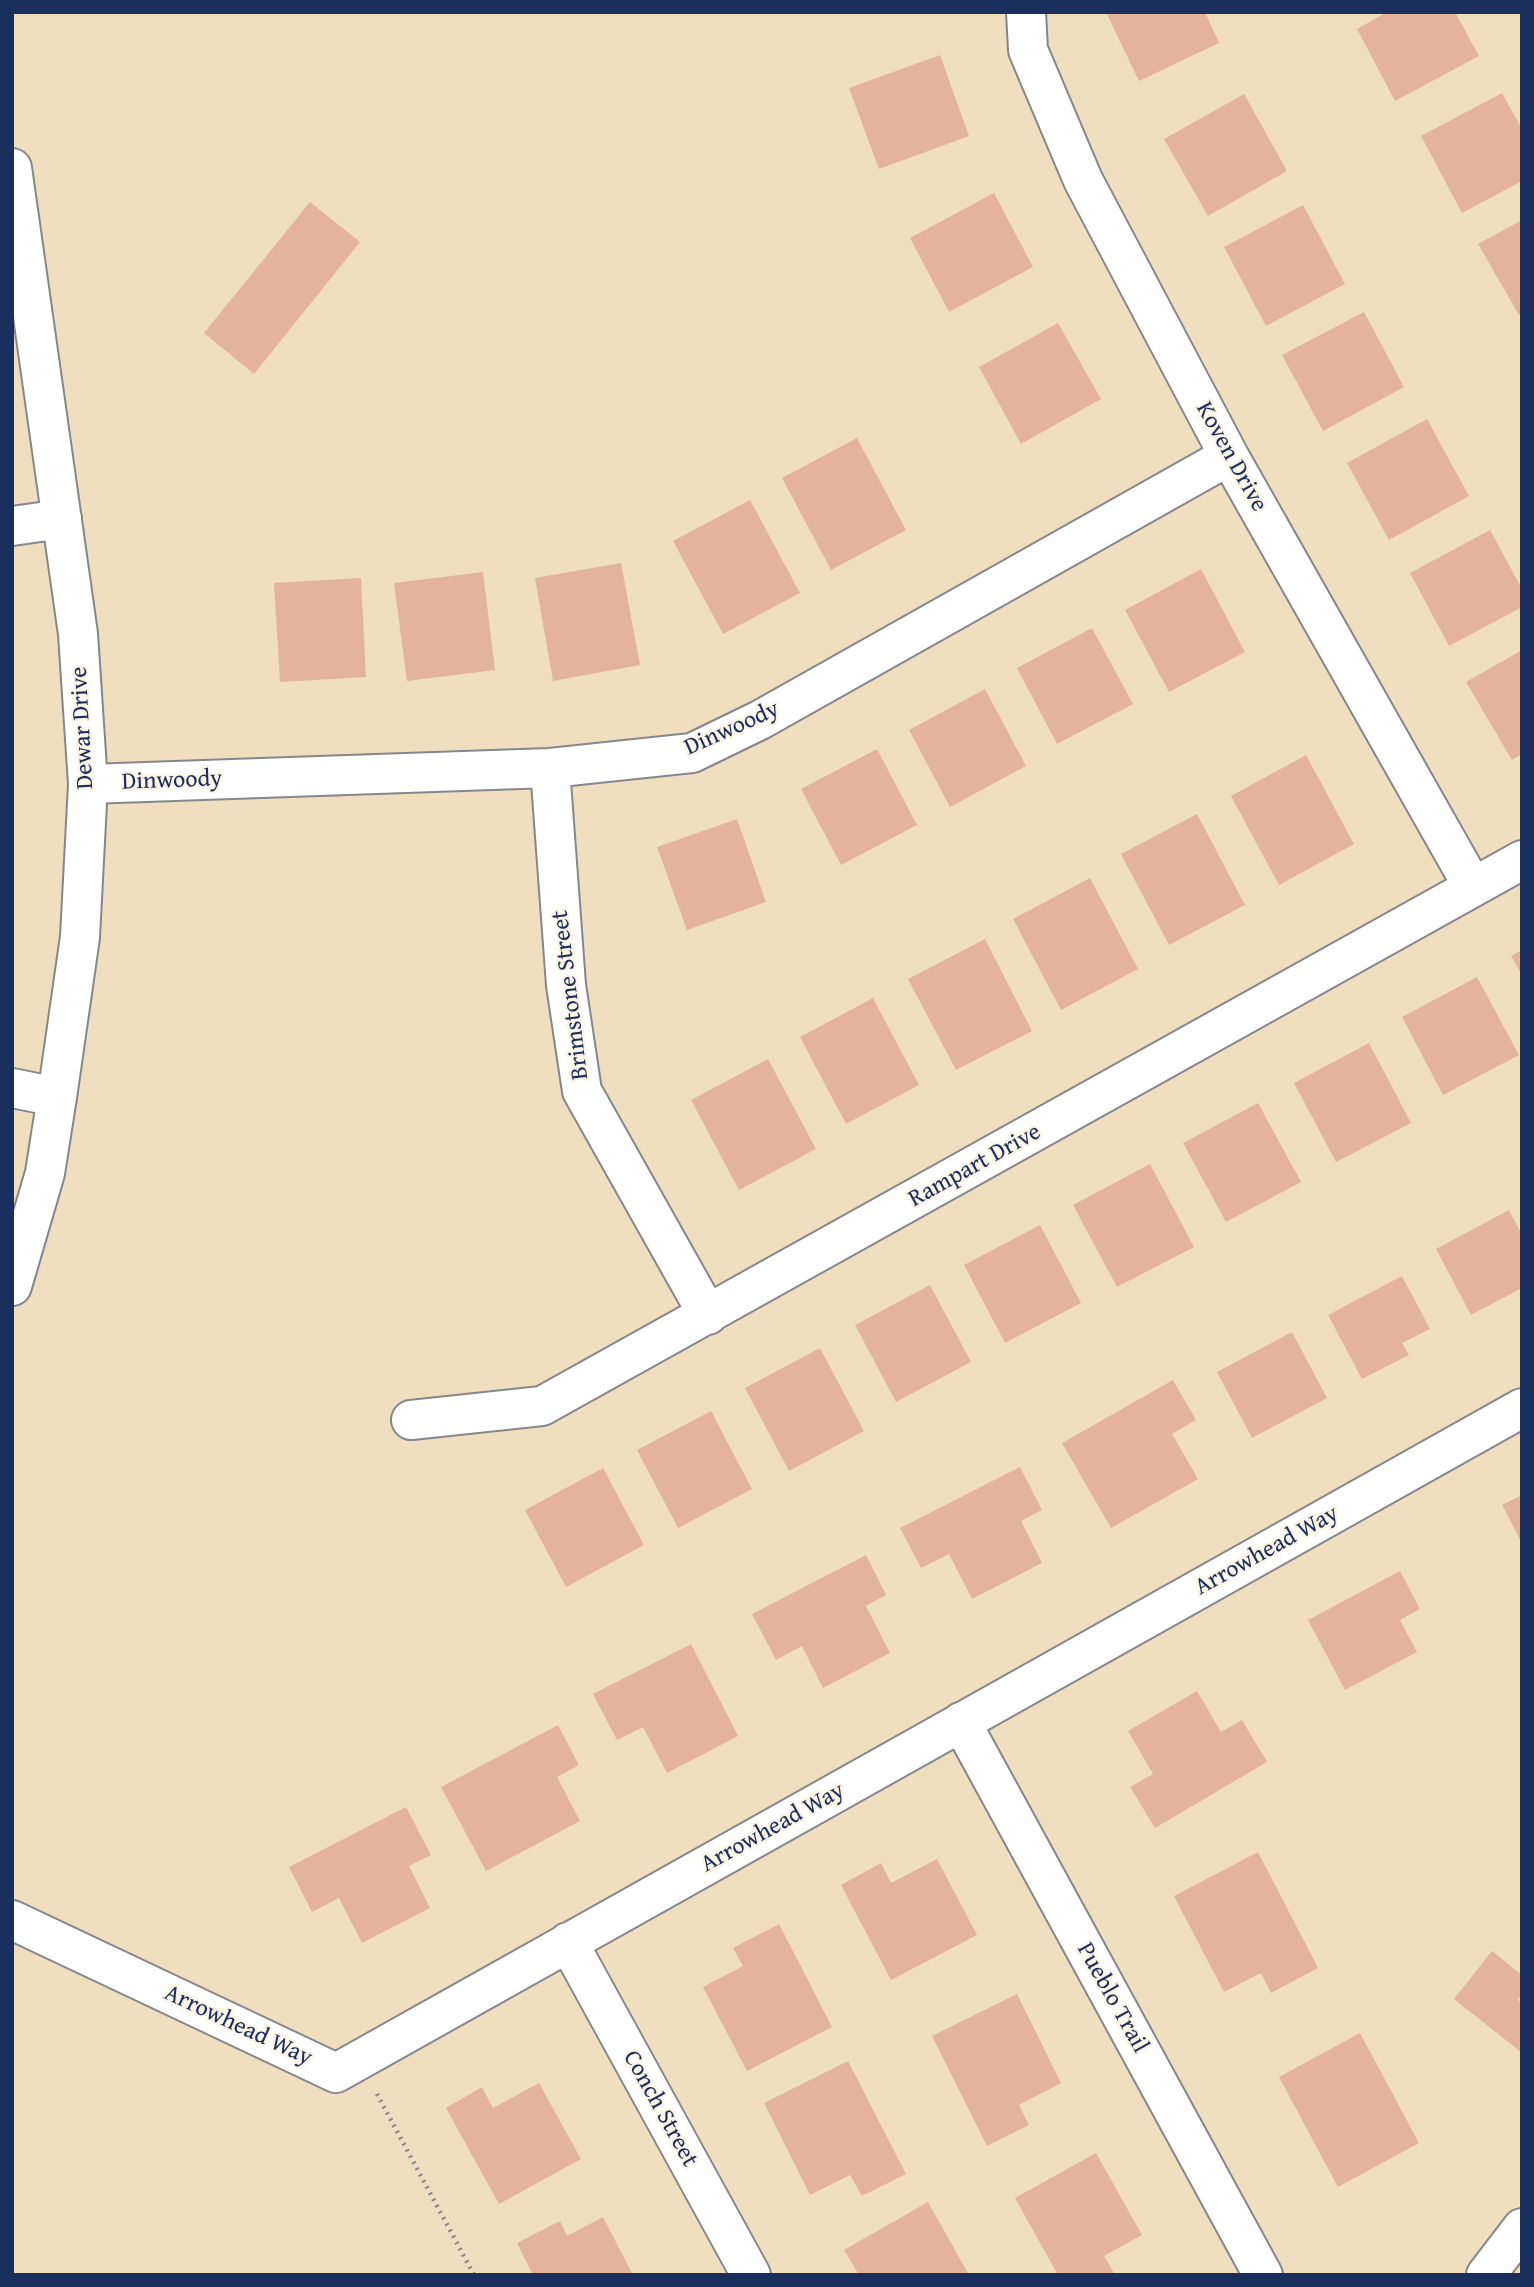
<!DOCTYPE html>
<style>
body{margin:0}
#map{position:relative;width:1534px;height:2287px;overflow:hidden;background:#f0dfbe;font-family:"Gentium Book Plus",serif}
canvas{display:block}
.frame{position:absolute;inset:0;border:14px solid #1b2f5e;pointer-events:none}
</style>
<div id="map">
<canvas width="1534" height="2287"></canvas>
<div class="frame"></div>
</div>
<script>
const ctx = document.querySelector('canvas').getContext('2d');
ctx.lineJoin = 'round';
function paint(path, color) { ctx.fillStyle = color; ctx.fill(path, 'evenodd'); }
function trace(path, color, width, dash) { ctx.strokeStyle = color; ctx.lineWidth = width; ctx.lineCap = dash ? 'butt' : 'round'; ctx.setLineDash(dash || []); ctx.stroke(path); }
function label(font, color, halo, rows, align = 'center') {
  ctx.font = font + ' "Gentium Book Plus",serif'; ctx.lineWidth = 5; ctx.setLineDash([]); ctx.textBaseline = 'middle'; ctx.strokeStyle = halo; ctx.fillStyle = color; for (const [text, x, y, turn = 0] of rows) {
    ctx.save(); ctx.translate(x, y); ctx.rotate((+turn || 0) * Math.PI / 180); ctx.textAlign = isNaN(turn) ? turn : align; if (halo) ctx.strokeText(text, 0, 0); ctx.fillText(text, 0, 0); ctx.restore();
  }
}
paint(new Path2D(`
 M1106,12H1205L1219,43L1139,81Z
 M1387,12H1455L1479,56L1395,101L1357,29Z
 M940,55L969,136L879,169L849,88Z
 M1502,93L1522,129V181L1462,213L1421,136Z
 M1244,94L1287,171L1208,216L1164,139Z
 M994,193L1033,267L949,312L910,238Z
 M310,202L360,242L254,374L204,333Z
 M1303,205L1345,284L1266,326L1224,247Z
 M1522,220V314L1519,315L1478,244Z
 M1364,312L1404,387L1323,431L1282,355Z
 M1058,323L1101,399L1021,444L979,367Z
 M1427,419L1469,496L1389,540L1347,463Z
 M857,438L906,530L831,570L782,478Z
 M750,500L800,593L723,634L673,541Z
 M1490,530L1522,589V607L1449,646L1410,573Z
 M621,563L640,665L553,681L535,578Z
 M1201,569L1245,652L1169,692L1125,610Z
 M483,572L495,670L407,681L394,583Z
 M361,578L366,677L280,682L274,583Z
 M1092,628L1133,704L1057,744L1017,668Z
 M1522,650V754L1512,760L1466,682Z
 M985,689L1026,766L950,807L909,730Z
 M877,749L917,825L841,865L801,789Z
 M1306,755L1354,844L1279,885L1231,796Z
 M1197,814L1245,905L1169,945L1121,854Z
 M737,819L766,902L687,930L657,847Z
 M1090,878L1138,969L1061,1010L1013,919Z
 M985,939L1032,1031L956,1070L908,979Z
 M1522,950V975L1511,956Z
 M1477,977L1519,1055L1443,1095L1402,1017Z
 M873,998L919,1085L846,1124L800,1037Z
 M1369,1043L1411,1123L1336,1162L1294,1083Z
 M768,1059L816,1149L739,1190L691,1100Z
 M1258,1103L1301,1182L1226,1222L1183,1143Z
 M1150,1164L1194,1247L1117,1287L1073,1205Z
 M1509,1210L1522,1235V1288L1471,1315L1436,1249Z
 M1040,1225L1081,1303L1005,1343L964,1265Z
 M1402,1276L1430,1329L1402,1343L1409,1355L1362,1379L1328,1315Z
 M930,1285L971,1362L896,1402L855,1325Z
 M1292,1332L1327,1398L1252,1438L1217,1372Z
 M820,1348L864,1431L789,1471L745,1388Z
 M1173,1380L1196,1420L1172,1434L1198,1479L1111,1528L1062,1443Z
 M711,1411L752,1489L678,1528L637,1450Z
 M1020,1467L1042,1510L1021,1521L1042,1563L972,1599L949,1554L921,1568L900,1528Z
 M603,1468L644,1545L566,1587L525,1510Z
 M1522,1495V1543L1502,1505Z
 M866,1555L886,1595L866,1606L890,1653L823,1688L802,1646L776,1660L752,1614Z
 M1400,1571L1420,1609L1400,1620L1417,1652L1345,1690L1308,1620Z
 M691,1644L738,1736L667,1773L643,1727L617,1740L593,1694Z
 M1197,1691L1221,1732L1242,1720L1267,1762L1155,1828L1130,1787L1153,1774L1128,1731Z
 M558,1725L579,1765L557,1777L580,1821L486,1871L441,1787Z
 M406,1807L431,1855L409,1866L430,1908L362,1943L339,1898L312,1912L289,1867Z
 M1258,1852L1318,1968L1271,1993L1261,1973L1224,1992L1174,1896Z
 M937,1859L977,1935L891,1980L841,1885L881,1863L891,1883Z
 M779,1924L832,2027L747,2071L703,1987L743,1966L733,1948Z
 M1492,1951L1522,1975V1995L1518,2000L1522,2003V2053L1454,1999Z
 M1017,1994L1061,2083L1019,2105L1029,2125L987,2146L932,2036Z
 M1360,2033L1419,2143L1338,2187L1279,2077Z
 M848,2061L906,2174L862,2196L850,2175L810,2195L764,2103Z
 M539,2083L581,2159L499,2204L446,2108L482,2087L493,2108Z
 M1096,2153L1142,2235L1104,2256L1115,2275H1058L1015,2198Z
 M928,2202L969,2275H859L844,2250Z
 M603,2217L633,2275H533L517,2243L560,2221L567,2236Z`), '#e4b39e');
const minor = new Path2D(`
 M1026,12L1028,50L1083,180L1229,456L1473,887
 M12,526L62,519
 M550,768L566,985L582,1091L708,1315
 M88,784L550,768L692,753L760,720L1229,456
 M12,1088L57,1097
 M411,1420L542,1406L1522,860
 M961,1722L1263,2275
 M12,1920L336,2073L1522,1408
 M568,1942L751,2275
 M1486,2275L1522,2228`);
const tertiary = new Path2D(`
 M12,168L78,634L88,784L80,937L57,1097L45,1173L12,1286`);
trace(minor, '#86878e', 42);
trace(tertiary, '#86878e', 42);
trace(new Path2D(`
 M377,2094L474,2275`), '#86878e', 4.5, [2, 5]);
trace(minor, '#fff', 38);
trace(tertiary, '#fff', 38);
label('24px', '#1b2f5e', '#fcf5e5', [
 ["Koven Drive",1231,457,61],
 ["Dewar Drive",83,728,-93],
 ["Dinwoody",732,729,-24],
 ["Dinwoody",172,781,-2],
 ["Brimstone Street",571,995,-97],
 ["Rampart Drive",975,1166,-29],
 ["Arrowhead Way",1267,1551,-29],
 ["Arrowhead Way",773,1828,-29],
 ["Pueblo Trail",1112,1998,61],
 ["Arrowhead Way",238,2026,25],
 ["Conch Street",660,2109,61]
]);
</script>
